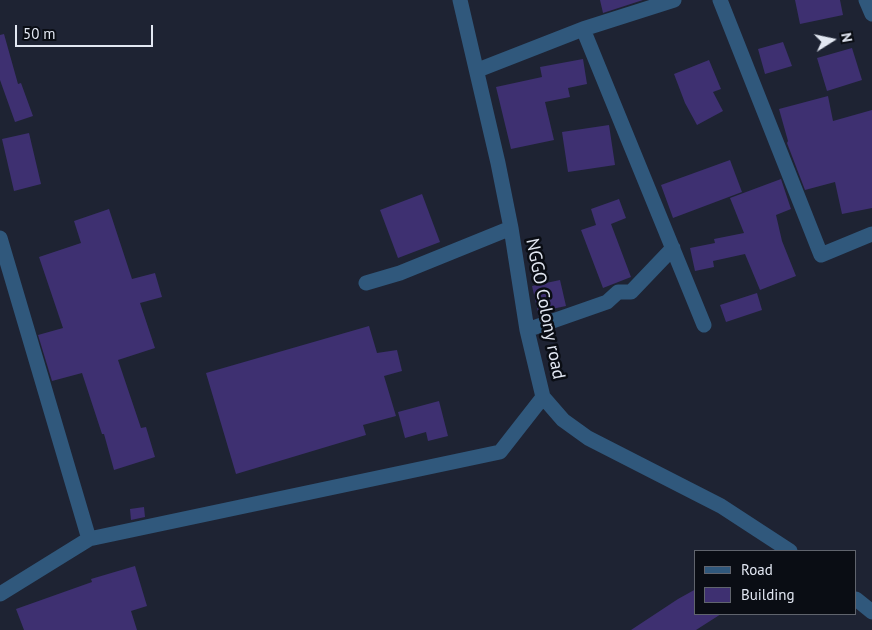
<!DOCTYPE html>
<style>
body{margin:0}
#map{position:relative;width:872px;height:630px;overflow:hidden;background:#1e2333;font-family:"PT Sans",sans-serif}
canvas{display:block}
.legend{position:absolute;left:694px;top:550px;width:162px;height:65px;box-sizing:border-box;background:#0a0d14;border:1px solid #60646d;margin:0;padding:6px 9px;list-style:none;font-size:15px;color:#e2e7f2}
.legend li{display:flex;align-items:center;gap:10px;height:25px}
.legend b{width:25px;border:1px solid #60646d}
.north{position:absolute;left:807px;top:15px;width:50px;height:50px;-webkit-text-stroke:4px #0a0d14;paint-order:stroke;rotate:80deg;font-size:14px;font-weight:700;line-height:20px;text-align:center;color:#e2e7f2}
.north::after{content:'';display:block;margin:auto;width:18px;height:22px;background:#e2e7f2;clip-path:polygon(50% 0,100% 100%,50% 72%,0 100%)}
.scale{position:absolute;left:15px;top:25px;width:138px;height:22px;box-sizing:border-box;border:2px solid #e2e7f2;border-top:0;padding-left:6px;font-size:15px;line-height:18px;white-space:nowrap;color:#e2e7f2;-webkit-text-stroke:4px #0a0d14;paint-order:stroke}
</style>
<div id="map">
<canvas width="872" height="630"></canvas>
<ul class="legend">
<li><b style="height:6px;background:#30587c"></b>Road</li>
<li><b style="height:14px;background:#3e3071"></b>Building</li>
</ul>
<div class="north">N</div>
<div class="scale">50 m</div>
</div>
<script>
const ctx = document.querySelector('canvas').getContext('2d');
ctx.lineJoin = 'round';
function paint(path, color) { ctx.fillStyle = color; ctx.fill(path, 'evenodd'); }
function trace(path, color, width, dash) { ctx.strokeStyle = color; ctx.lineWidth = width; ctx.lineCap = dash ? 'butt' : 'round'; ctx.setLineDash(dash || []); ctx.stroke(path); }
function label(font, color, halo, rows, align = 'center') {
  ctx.font = font + ' "PT Sans",sans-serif'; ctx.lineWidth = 5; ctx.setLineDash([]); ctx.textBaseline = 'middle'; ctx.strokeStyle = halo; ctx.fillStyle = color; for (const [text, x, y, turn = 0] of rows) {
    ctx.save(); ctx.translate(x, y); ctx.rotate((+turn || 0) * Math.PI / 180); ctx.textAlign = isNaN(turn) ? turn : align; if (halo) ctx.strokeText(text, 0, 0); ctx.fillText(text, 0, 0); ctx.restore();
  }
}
paint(new Path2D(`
 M600,0H643L603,13Z
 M795,0H840L843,15L800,24Z
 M4,34L18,84L21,83L33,116L15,122L0,80V35Z
 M783,42L792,66L765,74L758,49Z
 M852,48L862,80L827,91L817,58Z
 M583,59L587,84L568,88L570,97L545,102L554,140L511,149L496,87L542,77L540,67Z
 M709,60L721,89L713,92L723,111L697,125L685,103L674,74Z
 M828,96L833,121L872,110V208L842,214L835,182L805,190L787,143L788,141L779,109Z
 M609,125L615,165L568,172L562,132Z
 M29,133L41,184L14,191L2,139Z
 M730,160L742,192L673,218L661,185Z
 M781,179L791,209L776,215L782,241L796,276L760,290L745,254L713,261L714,267L695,271L690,248L715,243L714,239L744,233L730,198Z
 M422,194L440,242L398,258L380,210Z
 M619,199L626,218L611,224L631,277L603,288L581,230L596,225L591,209Z
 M109,209L132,279L155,273L162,297L140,303L155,348L118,360L141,428L146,427L155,457L114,470L104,434H102L82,373L52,381L38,335L63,328L39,257L81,243L74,221Z
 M560,280L566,306L538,312L532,286Z
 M757,293L762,310L726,322L720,305Z
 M369,326L377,353L397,350L402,371L384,376L396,416L363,425L366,435L236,474L206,373Z
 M439,401L448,436L428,441L426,432L405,438L398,412Z
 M144,507L145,517L131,520L130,509Z
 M135,566L147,606L131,611L137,630H24L16,609L92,582L91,579Z
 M696,589V614H721L696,630H631L678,599Z`), '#3e3071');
trace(new Path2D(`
 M460,0L498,163L511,228L527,330L543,397L563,420L588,438L721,506L790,551
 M720,0L821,255L872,234
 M866,0L872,14
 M583,29L674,0
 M478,70L583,29L704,325
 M0,238L89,539
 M366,283L400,273L511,228
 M527,330L607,302L618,292H631L673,248
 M0,594L89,539L500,452L543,397
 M856,599L872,612`), '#30587c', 15);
label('18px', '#e2e7f2', '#0a0d14', [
 ["NGGO Colony road",545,309,79]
]);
</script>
